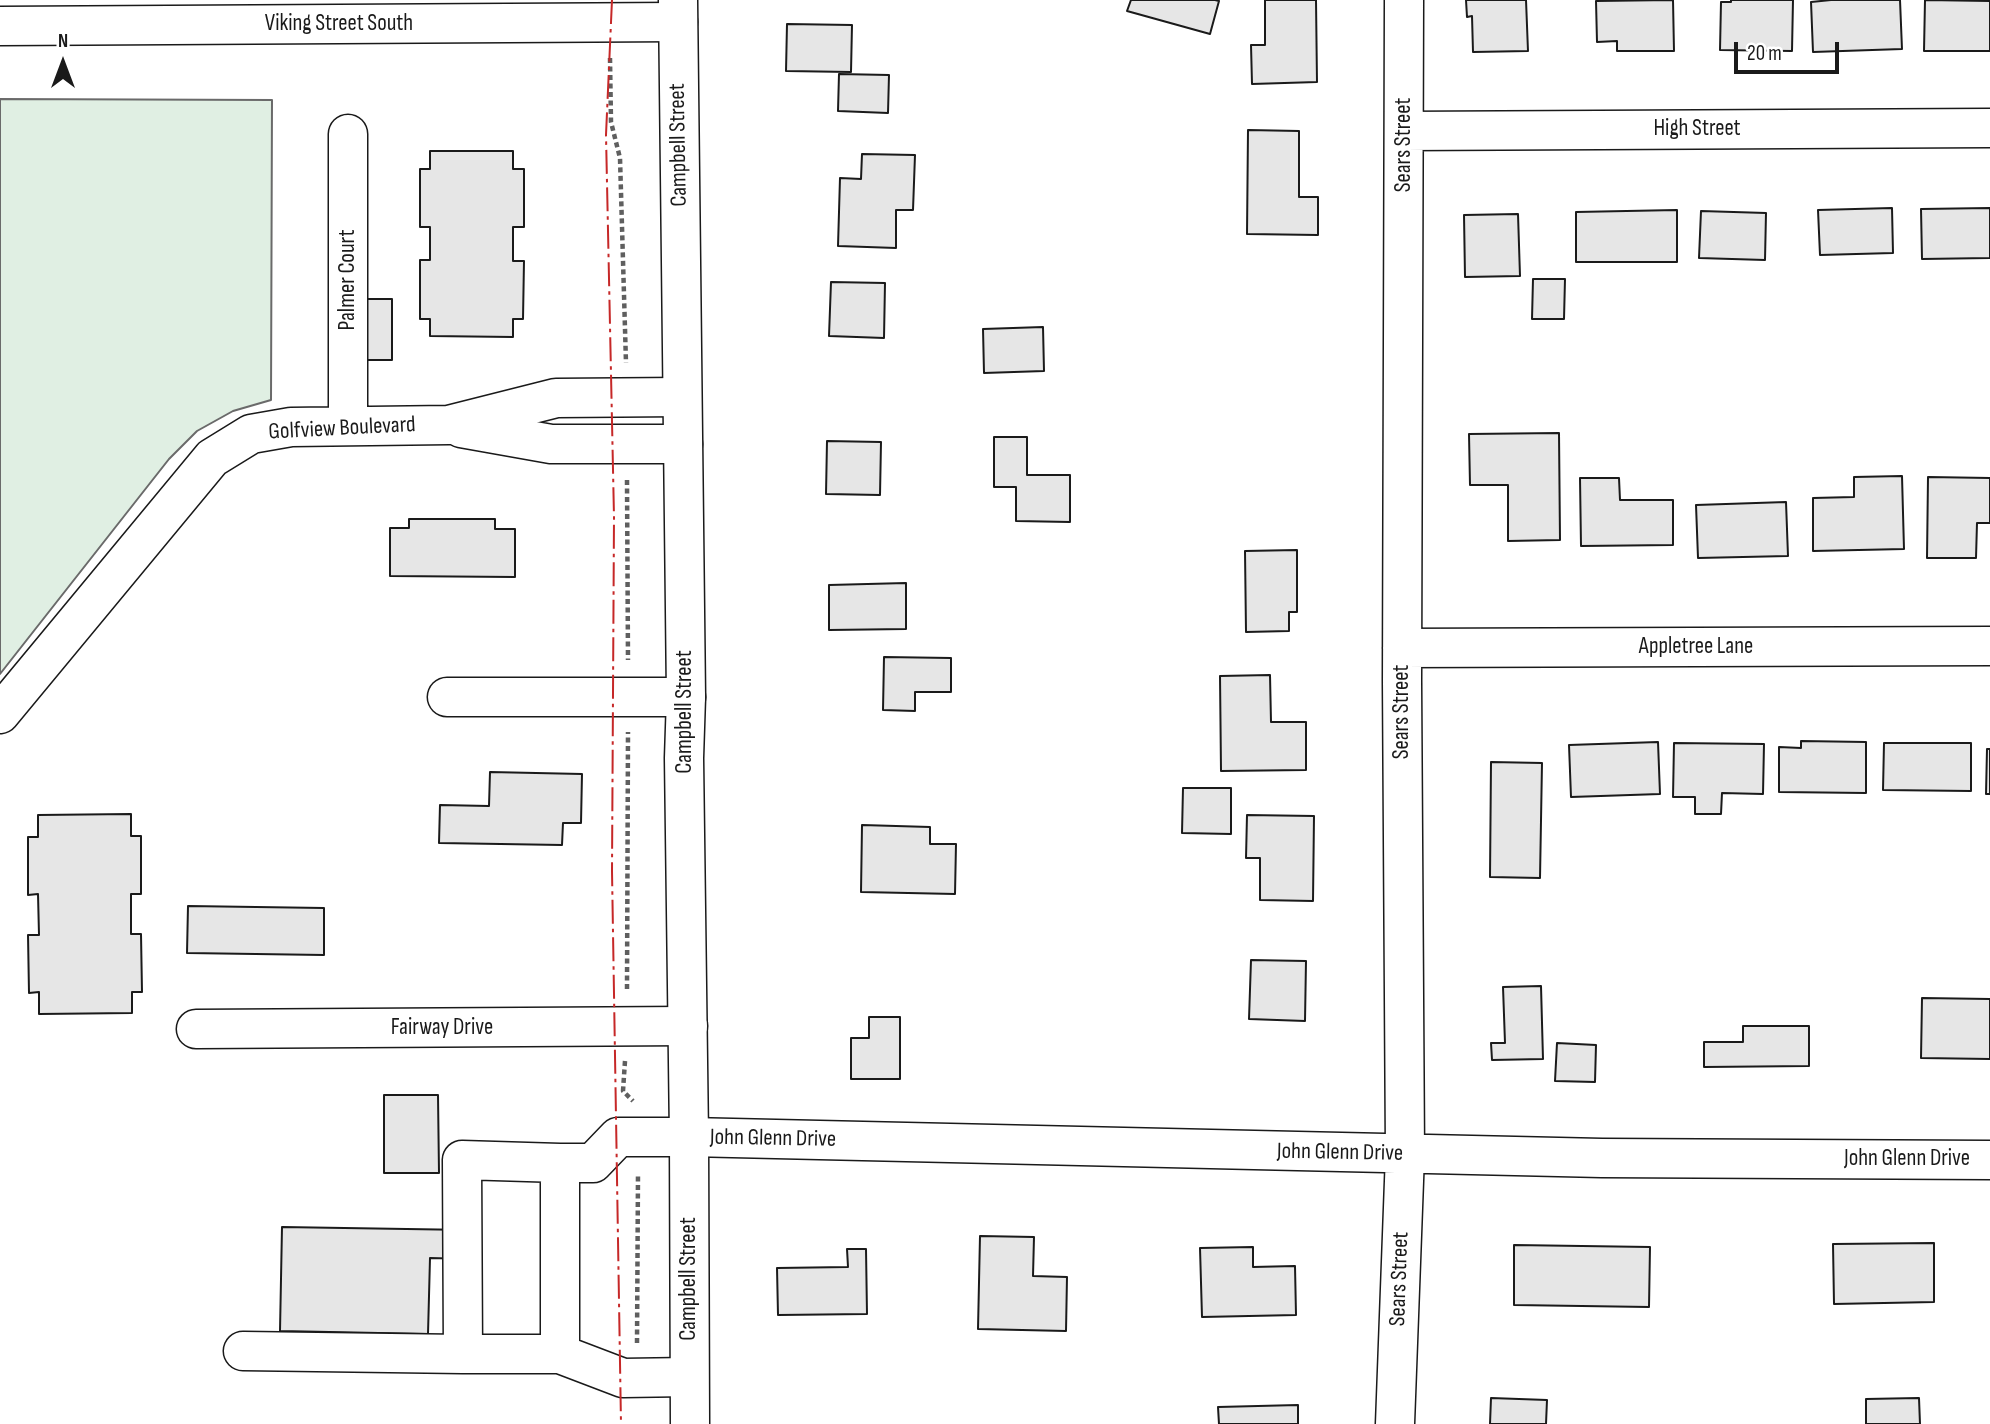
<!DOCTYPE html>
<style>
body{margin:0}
#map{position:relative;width:1990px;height:1424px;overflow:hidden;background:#fff;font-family:"Sofia Sans Condensed",sans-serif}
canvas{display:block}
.north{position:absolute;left:28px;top:28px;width:70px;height:70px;-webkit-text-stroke:5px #fff;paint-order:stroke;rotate:0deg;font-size:19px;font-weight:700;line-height:28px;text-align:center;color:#1a1a1a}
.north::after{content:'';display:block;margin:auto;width:24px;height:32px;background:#1a1a1a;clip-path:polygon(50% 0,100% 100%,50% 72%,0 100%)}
.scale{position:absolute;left:1734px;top:42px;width:105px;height:32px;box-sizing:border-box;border:4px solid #1a1a1a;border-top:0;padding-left:9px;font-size:21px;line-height:24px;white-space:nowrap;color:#1a1a1a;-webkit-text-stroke:5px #fff;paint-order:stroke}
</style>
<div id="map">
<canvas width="1990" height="1424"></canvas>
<div class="north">N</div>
<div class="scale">20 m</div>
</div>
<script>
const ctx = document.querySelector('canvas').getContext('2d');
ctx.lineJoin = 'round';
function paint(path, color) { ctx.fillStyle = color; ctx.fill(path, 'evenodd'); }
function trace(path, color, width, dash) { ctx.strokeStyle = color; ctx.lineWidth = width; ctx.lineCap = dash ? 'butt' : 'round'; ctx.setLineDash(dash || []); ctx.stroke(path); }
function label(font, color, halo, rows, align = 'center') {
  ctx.font = font + ' "Sofia Sans Condensed",sans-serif'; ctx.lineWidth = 5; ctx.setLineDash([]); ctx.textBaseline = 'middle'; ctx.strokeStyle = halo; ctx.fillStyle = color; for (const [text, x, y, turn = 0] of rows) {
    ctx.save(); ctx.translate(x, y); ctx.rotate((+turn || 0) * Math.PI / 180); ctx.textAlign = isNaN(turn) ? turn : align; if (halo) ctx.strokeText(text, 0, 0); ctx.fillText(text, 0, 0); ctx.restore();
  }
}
const green = new Path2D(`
 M0,99L272,100L271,400L233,411L197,431L169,459L0,674Z`);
paint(green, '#e0efe3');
trace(green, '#6a6a6a', 2);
const building = new Path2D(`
 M1131,0H1215L1219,1L1210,34L1127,11Z
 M1265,0H1316L1317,82L1252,84L1251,45H1265Z
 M1466,0H1526L1528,51L1473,52L1472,16L1467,17Z
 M1673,0L1674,51H1617V41L1597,42L1596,1Z
 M1731,0H1793L1792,51L1720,50L1721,2H1731Z
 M1831,0H1900L1902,49L1813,52L1811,2Z
 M1925,0L1990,1V51H1924Z
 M787,24L852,25L851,72L786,71Z
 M839,74L889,75L888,113L838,111Z
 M1248,130L1299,131V197H1318V235L1247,234Z
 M430,151H513V169H524V227H513V261H524L523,319H513V337L430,336V319H420V260H430V227H420V169H430Z
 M862,154L915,155L913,210H896V248L838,246L840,178L861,179Z
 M1892,208L1893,253L1820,255L1818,210Z
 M1990,208V258L1922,259L1921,209Z
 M1677,210V262H1576V212Z
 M1701,211L1766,213L1765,260L1699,258Z
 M1518,214L1520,276L1465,277L1464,215Z
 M1533,279H1565L1564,319H1532Z
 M831,282L885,283L884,338L829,336Z
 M357,299H392V360H357Z
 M1043,327L1044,371L984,373L983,329Z
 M1559,433L1560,540L1508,541V485H1470L1469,434Z
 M994,437H1027V475H1070V522L1016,521V487H994Z
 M827,441L881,442L880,495L826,494Z
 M1902,476L1904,549L1813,551V498L1854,497V477Z
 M1928,477L1990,478V523H1977L1976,558H1927Z
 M1580,478H1619L1620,500H1673V545L1581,546Z
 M1786,502L1788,556L1698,558L1696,505Z
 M409,519H495V529H515V577L390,576V528H409Z
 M1297,550V612H1289V631L1246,632L1245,551Z
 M906,583V629L829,630V585Z
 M884,657L951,658V692H915V711L883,710Z
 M1270,675L1271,722H1306V770L1221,771L1220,676Z
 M1801,741L1866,742V793L1779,792V747L1801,748Z
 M1658,742L1660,794L1571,797L1569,745Z
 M1674,743L1764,744L1763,794L1722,793L1721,814H1695V797H1673Z
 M1884,743H1971V791L1883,790Z
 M1987,749H1990V794H1986Z
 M1491,762L1542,763L1540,878L1490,877Z
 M490,772L582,774L581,823H563L562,845L439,843L440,805L489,806Z
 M1183,788H1231V834L1182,833Z
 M131,814V836H141V894H131V934H141L142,992H132V1013L39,1014V992L29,993L28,935H39L38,894L28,895V837H38V815Z
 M1247,815L1314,816L1313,901L1260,900V858H1246Z
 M862,825L930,827V844H956L955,894L861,892Z
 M188,906L324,908V955L187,953Z
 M1251,960L1306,961L1305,1021L1249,1019Z
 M1541,986L1543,1059L1492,1060L1491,1043H1505L1503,987Z
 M1922,998L1990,999V1059L1921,1058Z
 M869,1017H900V1079H851V1038H869Z
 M1743,1026H1809V1066L1704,1067V1042H1743Z
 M1557,1043L1596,1045L1595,1082L1555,1081Z
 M384,1095H438L439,1173H384Z
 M282,1227L469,1230L468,1259L430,1258L428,1334L280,1331Z
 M980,1236L1034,1237L1033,1276L1067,1277L1066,1331L978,1329Z
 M1934,1243V1302L1834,1304L1833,1244Z
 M1514,1245L1650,1247L1649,1307L1514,1305Z
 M1253,1247V1267L1295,1266L1296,1315L1202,1317L1200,1248Z
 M847,1249H866L867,1314L778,1315L777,1268L848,1267Z
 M1491,1398L1547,1400L1546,1424H1490Z
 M1919,1398L1920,1424H1866V1399Z
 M1298,1405V1424H1219L1218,1407Z`);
paint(building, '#e6e6e6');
trace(building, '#1a1a1a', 2);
const minor = new Path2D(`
 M0,26L678,22
 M1404,131L1990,128
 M348,134V426
 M461,428L551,444H683
 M1402,648L1990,646
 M447,697H686
 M0,714L212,458L251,434L291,427L449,425L556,398L682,397
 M196,1029L688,1026
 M560,1163H593L618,1137H689L1602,1158L1990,1160
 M243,1351L463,1354
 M560,1354V1163L462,1160L463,1354H560L623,1378L689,1377
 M1395,1424L1405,1154L1402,680L1404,0`);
const major = new Path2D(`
 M678,0L686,697L684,758L689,1137L690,1424`);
trace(minor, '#1a1a1a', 41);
trace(major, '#1a1a1a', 41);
trace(new Path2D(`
 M610,58L611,122L620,158L626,363
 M627,480L628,660
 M627,989L628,732
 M625,1061L623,1091L633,1101
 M637,1343L638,1173`), '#5f5f5f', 4.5, [5, 3.5]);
trace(minor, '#fff', 38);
trace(major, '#fff', 38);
trace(new Path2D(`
 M612,0L606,135L614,517L612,871L621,1424`), '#c62828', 2, [24, 5, 3.5, 5]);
label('23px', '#1a1a1a', '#fff', [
 ["Viking Street South",339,24],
 ["High Street",1697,129],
 ["Campbell Street",679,145,-91],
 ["Sears Street",1404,145,-90],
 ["Palmer Court",348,280,-90],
 ["Golfview Boulevard",342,429,-3],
 ["Appletree Lane",1696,647],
 ["Campbell Street",685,712,-90],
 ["Sears Street",1402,712,-90],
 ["Fairway Drive",442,1028],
 ["John Glenn Drive",773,1139,1],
 ["John Glenn Drive",1340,1153,1],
 ["John Glenn Drive",1907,1159],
 ["Campbell Street",689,1279,-90],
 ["Sears Street",1400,1279,-88]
]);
</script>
